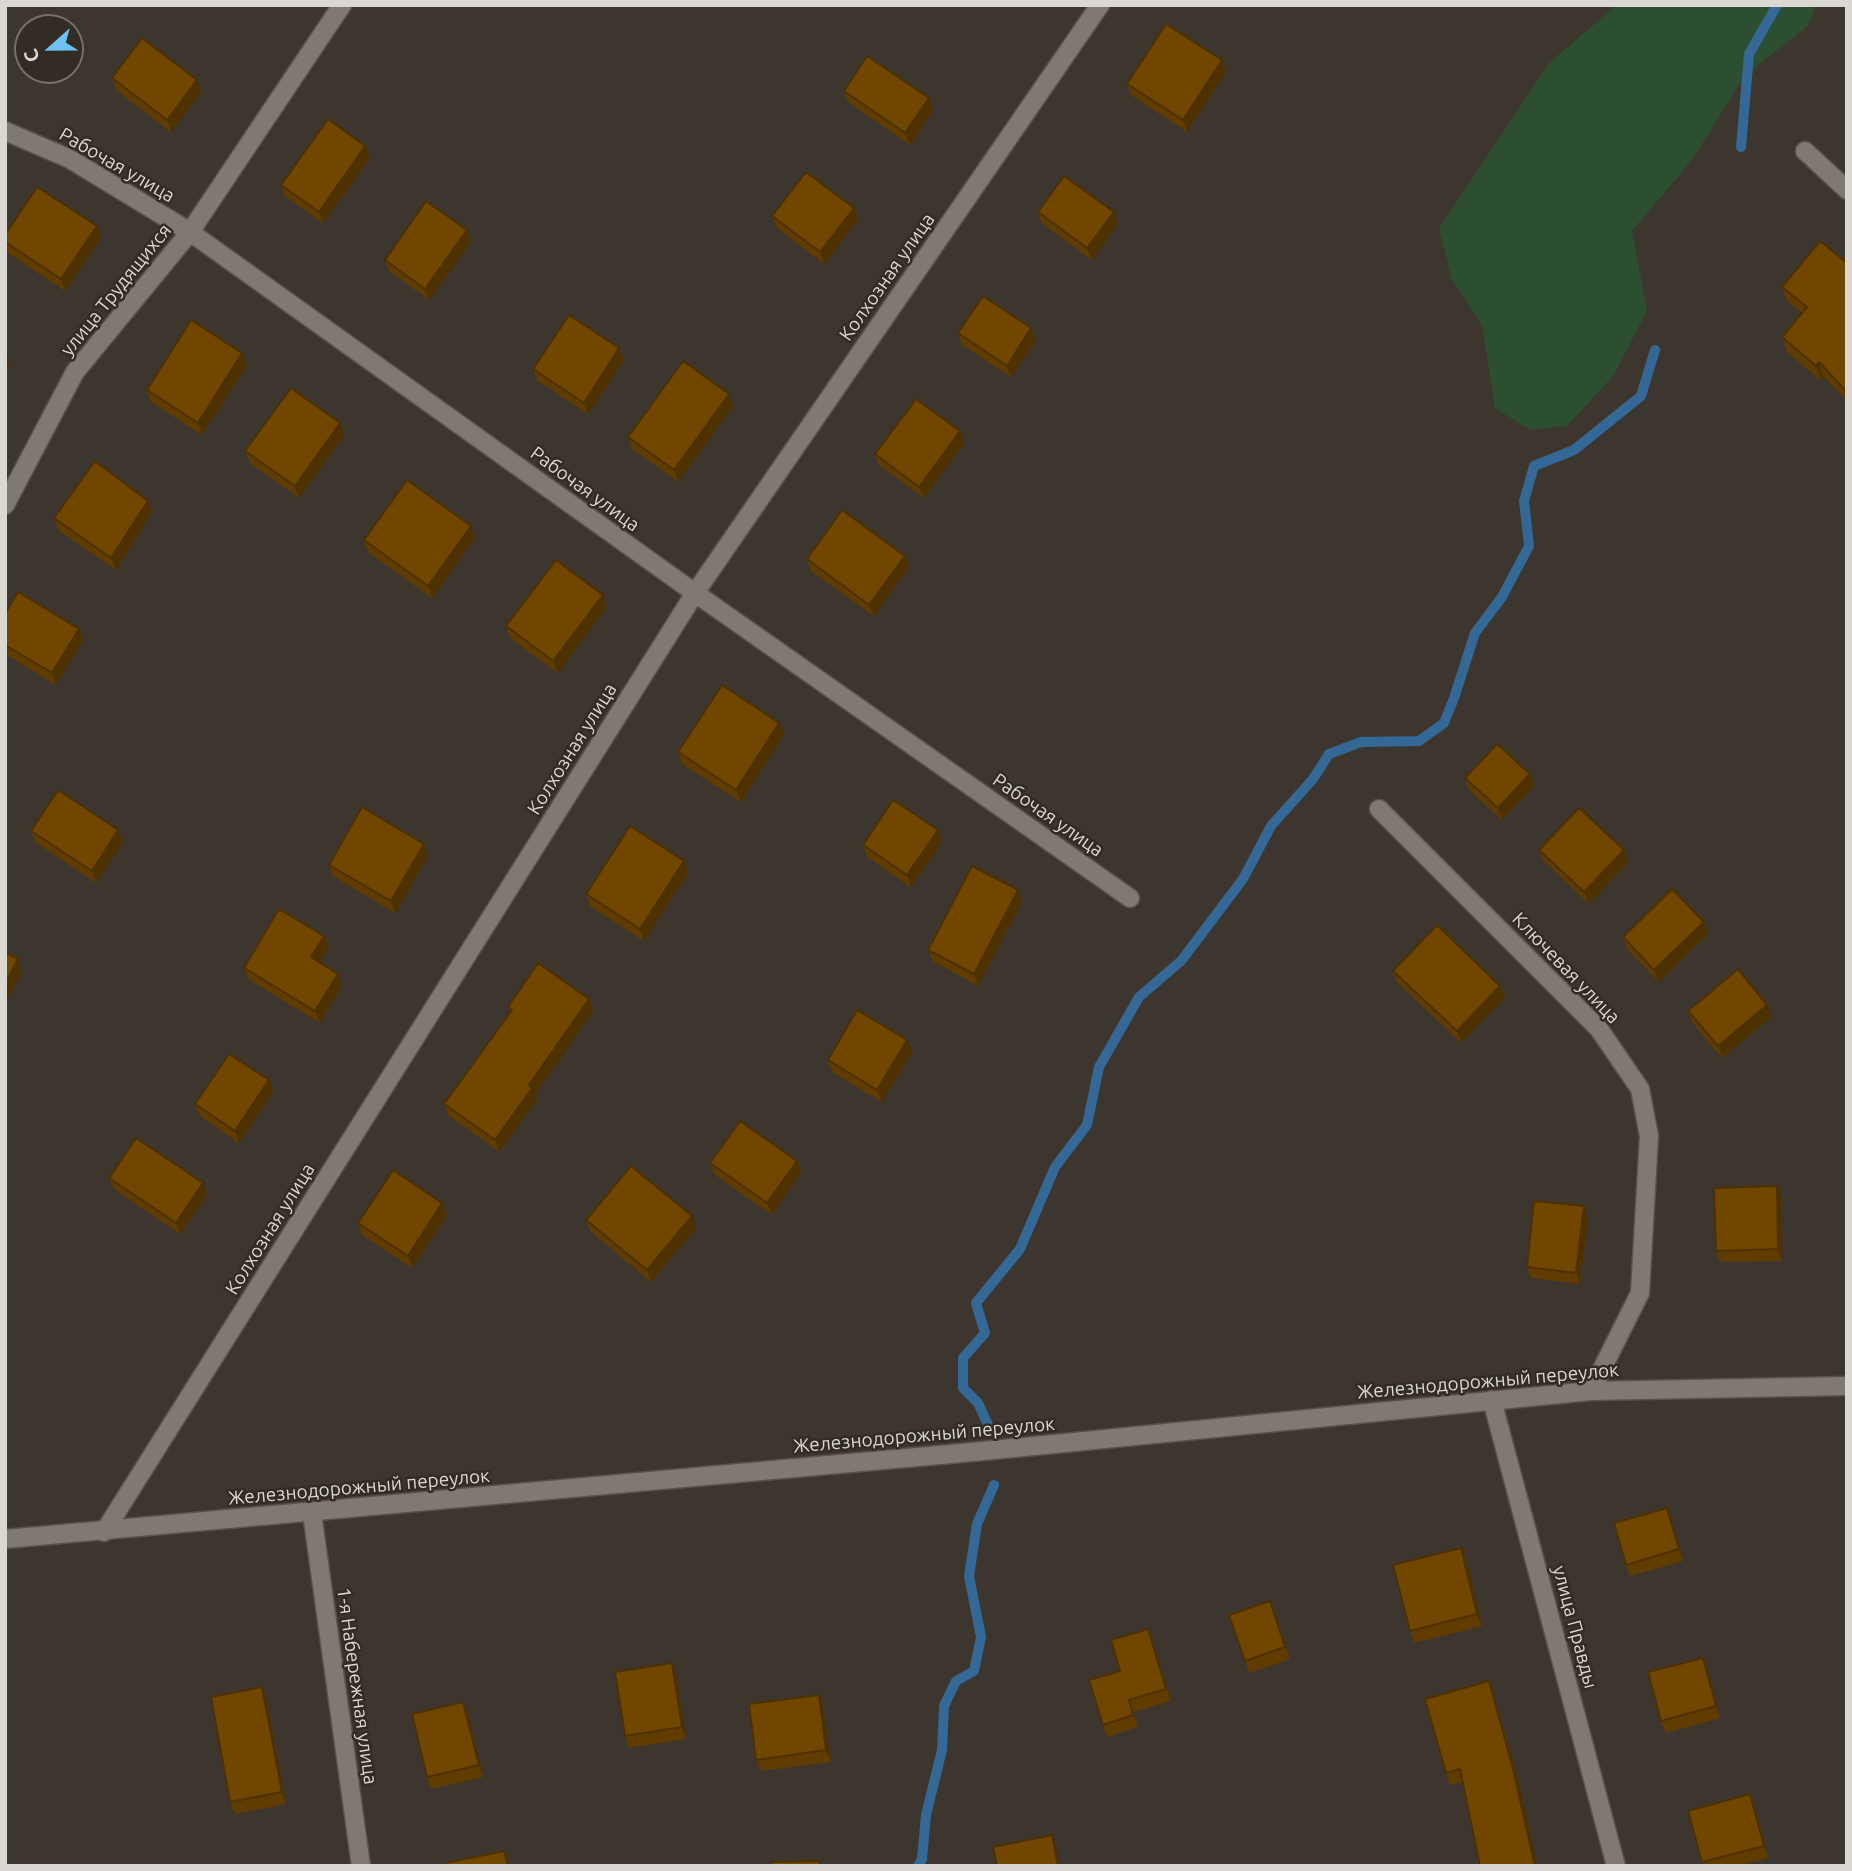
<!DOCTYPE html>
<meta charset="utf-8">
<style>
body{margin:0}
#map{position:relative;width:1852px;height:1871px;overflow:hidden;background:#3d362f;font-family:Ubuntu,sans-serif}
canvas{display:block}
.frame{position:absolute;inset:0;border:7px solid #dbd7d3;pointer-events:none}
.north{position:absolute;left:14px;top:14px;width:70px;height:70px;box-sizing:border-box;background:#332c25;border:2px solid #76706b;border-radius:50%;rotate:249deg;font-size:19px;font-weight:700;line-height:28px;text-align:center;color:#dbd7d3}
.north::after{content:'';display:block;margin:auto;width:24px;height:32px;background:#6dc2f3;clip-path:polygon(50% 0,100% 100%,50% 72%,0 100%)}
</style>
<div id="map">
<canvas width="1852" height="1871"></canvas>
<div class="frame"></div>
<div class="north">С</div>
</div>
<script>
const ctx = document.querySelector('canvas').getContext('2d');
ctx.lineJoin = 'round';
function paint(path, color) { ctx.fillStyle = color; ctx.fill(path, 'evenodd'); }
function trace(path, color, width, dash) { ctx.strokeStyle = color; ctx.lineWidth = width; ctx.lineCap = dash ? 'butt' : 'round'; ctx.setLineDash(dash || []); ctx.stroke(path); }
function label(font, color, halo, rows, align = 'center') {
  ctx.font = font + ' Ubuntu,sans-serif'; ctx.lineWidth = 5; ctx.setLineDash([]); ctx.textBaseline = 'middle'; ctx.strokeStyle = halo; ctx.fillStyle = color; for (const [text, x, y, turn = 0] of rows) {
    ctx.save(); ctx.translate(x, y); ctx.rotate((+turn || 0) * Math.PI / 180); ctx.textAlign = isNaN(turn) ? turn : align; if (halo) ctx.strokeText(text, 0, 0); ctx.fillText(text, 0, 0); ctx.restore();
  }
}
paint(new Path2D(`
 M1617,5H1816L1808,26L1745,75L1692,160L1632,231L1647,311L1613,376L1567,426L1530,430L1495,408L1482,325L1452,280L1439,228L1548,64Z`), '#2d4f31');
trace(new Path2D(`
 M1741,147L1749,54L1777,5
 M989,1427L978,1403L963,1388V1358L985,1333L976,1303L1020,1249L1055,1167L1087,1125L1099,1067L1139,997L1181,961L1243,879L1271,826L1313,779L1329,754L1361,742L1419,741L1444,723L1454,698L1475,633L1502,597L1529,546L1524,501L1534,466L1574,450L1641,396L1655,350
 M918,1866L922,1859L926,1815L942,1750L944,1706L956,1681L974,1671L981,1637L969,1576L977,1524L994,1485`), '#336897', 10);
const minor = new Path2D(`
 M5,131L70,159L190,232L695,593L1130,898
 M1805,151L1847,190
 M5,505L75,372L190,232L342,5
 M1379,809L1599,1029L1640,1089L1649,1136L1640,1293L1591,1391
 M1492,1400L1616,1866
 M312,1513L361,1866
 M104,1532L695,593L1100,5
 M5,1539L973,1452L1591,1391L1847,1386`);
trace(minor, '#57524c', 21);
trace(minor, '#807971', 18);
paint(new Path2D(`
 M1226,72L1187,132L1131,95L1127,84Z
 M112,78L197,80L201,92L171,132L116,90Z
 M844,91L933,110L910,145L848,102Z
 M365,146L370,158L323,223L285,196L281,185Z
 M854,208L858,220L824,264L777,228L772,216Z
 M1038,212L1118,224L1092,260L1042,223Z
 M97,226L101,238L65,291L7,252L5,248V235Z
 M467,230L471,242L429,300L389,271L385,260Z
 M1847,263V401L1824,377L1821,381L1787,352L1782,337L1802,313L1788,302L1782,287Z
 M1031,328L1036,340L1011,377L962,345L958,333Z
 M619,348L624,360L588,414L538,381L533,369Z
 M247,365L202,435L151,402L147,390Z
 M733,406L678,482L632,449L628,437Z
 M960,431L964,443L924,498L879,465L875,454Z
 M344,435L299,498L250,463L245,451Z
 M152,512L116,570L58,530L54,518Z
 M471,526L475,538L432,598L368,552L364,540Z
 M905,556L909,567L874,616L811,571L807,559Z
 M603,595L607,606L558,673L510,638L506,626Z
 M5,614L79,629L83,640L56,685L5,654Z
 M779,723L784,734L741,802L682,764L678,752Z
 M1465,778L1534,786L1502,820L1469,790Z
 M31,831L123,842L96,883L35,842Z
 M942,842L911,887L867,857L863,845Z
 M1539,850L1628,862L1589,904L1544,861Z
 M428,856L395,913L333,876L329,865Z
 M688,873L644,941L590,906L586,894Z
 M1022,902L978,986L933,961L928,950Z
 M1708,934L1659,982L1627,949L1623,937Z
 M329,947L320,962L342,985L320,1023L248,979L244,968Z
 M1393,971L1500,986L1505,997L1461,1043L1397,982Z
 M589,999L593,1011L535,1095L537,1100L499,1152L448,1115L444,1104L510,1012L508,1007Z
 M1767,1005L1772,1017L1722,1058L1692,1022L1688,1011Z
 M912,1052L882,1102L832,1072L828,1060Z
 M273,1092L239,1143L200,1116L195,1104Z
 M797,1161L801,1172L772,1215L715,1175L710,1163Z
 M109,1178L207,1195L180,1234L114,1189Z
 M1777,1186L1781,1198L1782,1261L1720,1262L1716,1251Z
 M447,1215L412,1268L362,1235L358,1223Z
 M1588,1218L1580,1284L1531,1278L1527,1267Z
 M586,1220L696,1228L651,1282L591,1232Z
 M1667,1508L1683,1561L1630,1576L1626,1565Z
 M1461,1548L1466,1560L1482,1626L1414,1643L1410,1631Z
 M1270,1601L1290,1659L1249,1673L1245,1661Z
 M1152,1641L1171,1701L1133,1712L1138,1727L1107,1737L1103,1725L1120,1671Z
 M672,1663L676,1675L686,1739L629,1748L625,1736Z
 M1707,1669L1720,1718L1666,1733L1661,1721Z
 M262,1687L266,1699L286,1804L235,1814L230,1802Z
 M1493,1693L1518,1780L1537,1866H1480L1462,1782L1450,1785L1446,1773Z
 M819,1695L823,1707L831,1762L761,1771L756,1760Z
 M463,1702L468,1714L483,1777L431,1789L427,1777Z
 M1750,1794L1754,1806L1768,1858L1737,1866H1704L1688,1811Z`), '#603c00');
paint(new Path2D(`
 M1222,60L1226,72L1187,132L1183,120Z
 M197,80L201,92L171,132L167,120Z
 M929,98L933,110L910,145L905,133Z
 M365,146L370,158L323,223L319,212Z
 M854,208L858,220L824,264L820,252Z
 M1114,212L1118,224L1092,260L1087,248Z
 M97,226L101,238L65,291L61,279Z
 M467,230L471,242L429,300L425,289Z
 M1031,328L1036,340L1011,377L1007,366Z
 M619,348L624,360L588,414L584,403Z
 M6,351L10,363L5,371V352Z
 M242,353L247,365L202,435L198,423Z
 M1819,362L1824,377L1821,381L1816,366Z
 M729,394L733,406L678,482L674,470Z
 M340,423L344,435L299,498L295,486Z
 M960,431L964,443L924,498L919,487Z
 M148,501L152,512L116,570L111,558Z
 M471,526L475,538L432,598L428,586Z
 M905,556L909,567L874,616L869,605Z
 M603,595L607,606L558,673L553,661Z
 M79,629L83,640L56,685L52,673Z
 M779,723L784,734L741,802L736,790Z
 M1530,774L1534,786L1502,820L1498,808Z
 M118,830L123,842L96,883L92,871Z
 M938,830L942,842L911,887L907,875Z
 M424,844L428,856L395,913L391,901Z
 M1624,850L1628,862L1589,904L1584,892Z
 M684,861L688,873L644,941L640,929Z
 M1018,890L1022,902L978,986L974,974Z
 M1704,922L1708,934L1659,982L1654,970Z
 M324,936L329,947L316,969L311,957Z
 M18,959L22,971L5,1004V984Z
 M338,974L342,985L320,1023L315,1011Z
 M1500,986L1505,997L1461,1043L1457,1031Z
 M589,999L593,1011L535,1095L537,1100L499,1152L495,1140L529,1085Z
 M1767,1005L1772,1017L1722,1058L1718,1046Z
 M907,1040L912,1052L882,1102L877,1090Z
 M269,1080L273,1092L239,1143L235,1131Z
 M797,1161L801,1172L772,1215L767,1203Z
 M203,1183L207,1195L180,1234L176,1223Z
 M1777,1186L1781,1198L1782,1261L1778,1249Z
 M442,1203L447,1215L412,1268L408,1256Z
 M1584,1206L1588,1218L1580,1284L1576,1273Z
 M692,1216L696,1228L651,1282L647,1270Z
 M1667,1508L1671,1520L1683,1561L1679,1549Z
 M1461,1548L1466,1560L1482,1626L1477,1614Z
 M1703,1658L1707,1669L1720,1718L1716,1706Z
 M672,1663L676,1675L686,1739L682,1727Z
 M1489,1681L1518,1780L1537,1866H1535Z
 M262,1687L266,1699L286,1804L282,1792Z
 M819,1695L823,1707L831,1762L826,1750Z
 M463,1702L468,1714L483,1777L479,1765Z
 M1750,1794L1754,1806L1768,1858L1764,1846Z
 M1052,1835L1056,1847L1060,1866H1058Z`), '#4e3100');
const building = new Path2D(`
 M1166,24L1222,60L1183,120L1127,84Z
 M142,38L197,80L167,120L112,78Z
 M867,56L929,98L905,133L844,91Z
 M328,119L365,146L319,212L281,185Z
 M806,172L854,208L820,252L772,216Z
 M1064,176L1114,212L1087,248L1038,212Z
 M37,187L97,226L61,279L5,242V235Z
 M426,201L467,230L425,289L385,260Z
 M1820,241L1847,263V392L1819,362L1816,366L1782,337L1807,307L1782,287Z
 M983,296L1031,328L1007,366L958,333Z
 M569,315L619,348L584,403L533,369Z
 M191,320L242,353L198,423L147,390Z
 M683,361L729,394L674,470L628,437Z
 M291,388L340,423L295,486L245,451Z
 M916,399L960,431L919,487L875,454Z
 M95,461L148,501L111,558L54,518Z
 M407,480L471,526L428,586L364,540Z
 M842,510L905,556L869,605L807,559Z
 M556,560L603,595L553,661L506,626Z
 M18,592L79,629L52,673L5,645V614Z
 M722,685L779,723L736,790L678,752Z
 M1497,744L1530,774L1498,808L1465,778Z
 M58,790L118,830L92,871L31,831Z
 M893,800L938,830L907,875L863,845Z
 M362,807L424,844L391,901L329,865Z
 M1579,808L1624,850L1584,892L1539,850Z
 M630,826L684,861L640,929L586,894Z
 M972,866L1018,890L974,974L928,950Z
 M1672,889L1704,922L1654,970L1623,937Z
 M279,909L324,936L311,957L338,974L315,1011L244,968Z
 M1437,925L1500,986L1457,1031L1393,971Z
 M5,952L18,959L5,984Z
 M538,963L589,999L529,1085L532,1088L495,1140L444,1104L512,1010L508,1007Z
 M1738,969L1767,1005L1718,1046L1688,1011Z
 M857,1010L907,1040L877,1090L828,1060Z
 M229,1054L269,1080L235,1131L195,1104Z
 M740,1121L797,1161L767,1203L710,1163Z
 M136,1138L203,1183L176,1223L109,1178Z
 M631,1166L692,1216L647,1270L586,1220Z
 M393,1170L442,1203L408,1256L358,1223Z
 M1777,1186L1778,1249L1716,1251L1714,1188Z
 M1534,1201L1584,1206L1576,1273L1527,1267Z
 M1667,1508L1679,1549L1626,1565L1614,1523Z
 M1461,1548L1477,1614L1410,1631L1393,1565Z
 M1270,1601L1285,1647L1245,1661L1229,1615Z
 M1148,1629L1166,1689L1129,1700L1133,1715L1103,1725L1089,1680L1120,1671L1111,1640Z
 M1703,1658L1716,1706L1661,1721L1648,1672Z
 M672,1663L682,1727L625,1736L615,1672Z
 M1489,1681L1513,1769L1535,1866H1480L1460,1769L1446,1773L1425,1699Z
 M262,1687L282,1792L230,1802L211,1697Z
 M819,1695L826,1750L756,1760L749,1704Z
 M463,1702L479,1765L427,1777L412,1714Z
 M1750,1794L1764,1846L1702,1862L1688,1811Z
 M1052,1835L1058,1866H997L993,1847Z
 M504,1851L508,1866H447L446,1863Z
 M819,1861V1866H772V1862Z`);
paint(building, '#704600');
trace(building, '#4e3100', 2);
label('19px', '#dbd7d3', '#332c25', [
 ["Рабочая улица",117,165,30],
 ["Колхозная улица",887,277,-55],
 ["улица Трудящихся",116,290,-51],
 ["Рабочая улица",585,489,36],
 ["Колхозная улица",572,749,-58],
 ["Рабочая улица",1048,815,35],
 ["Ключевая улица",1566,968,46],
 ["Колхозная улица",270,1229,-58],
 ["Железнодорожный переулок",1488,1381,-5],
 ["Железнодорожный переулок",924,1435,-5],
 ["Железнодорожный переулок",359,1487,-5],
 ["улица Правды",1575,1627,75],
 ["1-я Набережная улица",357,1686,82]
]);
</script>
